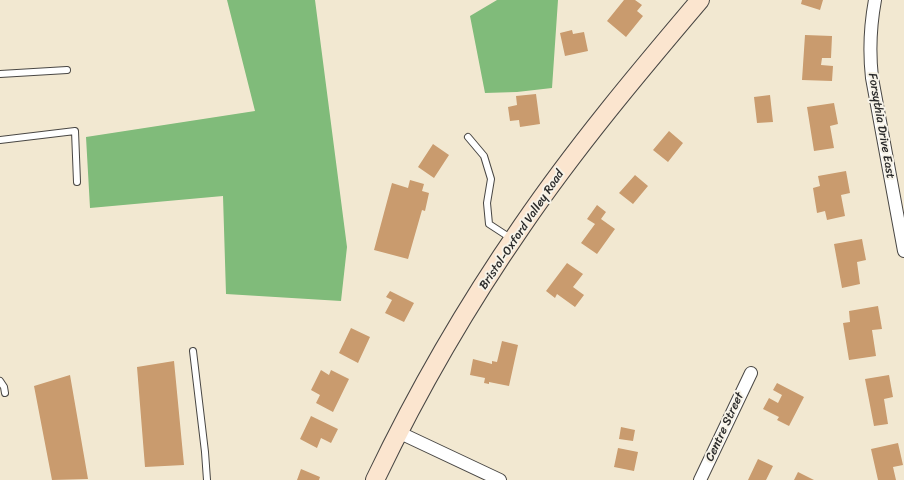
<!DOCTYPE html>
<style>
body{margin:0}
canvas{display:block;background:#f2e8d1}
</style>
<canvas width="904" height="480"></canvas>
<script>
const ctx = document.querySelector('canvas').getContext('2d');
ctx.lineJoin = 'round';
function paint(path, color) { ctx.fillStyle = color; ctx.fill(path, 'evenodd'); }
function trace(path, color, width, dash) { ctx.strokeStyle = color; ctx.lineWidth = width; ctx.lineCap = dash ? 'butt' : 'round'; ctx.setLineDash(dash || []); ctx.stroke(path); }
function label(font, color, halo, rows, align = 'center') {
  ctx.font = font + ' Sriracha,sans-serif'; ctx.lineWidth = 4; ctx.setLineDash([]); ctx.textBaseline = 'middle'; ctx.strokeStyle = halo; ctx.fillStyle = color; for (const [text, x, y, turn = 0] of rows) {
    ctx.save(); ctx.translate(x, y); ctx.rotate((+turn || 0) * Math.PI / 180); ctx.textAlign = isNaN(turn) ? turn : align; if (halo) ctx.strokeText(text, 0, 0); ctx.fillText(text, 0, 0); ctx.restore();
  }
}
paint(new Path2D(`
 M227,0H315L347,247L341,301L226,294L223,196L90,208L86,137L255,111Z
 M497,0H558L552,88L517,92L485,93L470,16Z`), '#80bb7a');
paint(new Path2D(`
 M624,0H635L642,5L637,11L643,16L626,37L607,21Z
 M802,0H823L820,10L801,4Z
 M572,30L573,34L584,32L588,51L565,56L560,33Z
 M805,35L832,36L831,58H822L821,65L833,66L832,81L802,80Z
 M536,94L540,124L520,127L519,120L510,121L508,107L517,105L516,96Z
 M770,95L773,122L757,123L754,97Z
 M834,103L838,124L830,126L834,148L814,151L807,107Z
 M669,131L683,143L668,162L653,150Z
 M433,144L449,155L434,178L418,167Z
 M846,171L850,193L841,195L845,216L827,220L825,211L817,213L813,188L820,186L818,176Z
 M635,175L648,186L633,204L619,193Z
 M410,180L424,184L422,191L429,193L425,211L422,210L408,259L374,250L392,183L408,188Z
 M597,205L606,212L601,219L615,229L597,254L581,243L595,224L587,219Z
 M862,239L866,260L857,262L860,284L842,288L834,244Z
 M567,263L583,274L573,287L584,295L575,307L557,294L555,298L546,291Z
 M390,291L414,303L404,322L385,313L392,300L386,297Z
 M878,306L882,329L872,330L876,356L849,360L843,323L850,322L849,311Z
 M351,328L370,337L358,363L339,353Z
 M502,341L518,345L509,386L489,382V384L484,383L485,378L470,375L473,359L492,364V361L497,362Z
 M174,361L184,465L145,467L137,367Z
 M321,370L329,375L331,370L349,379L333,412L316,403L320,395L311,390Z
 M70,375L88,479L52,480L34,386Z
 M889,375L893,397L884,399L888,424L874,426L865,379Z
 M777,383L804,397L789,426L777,420L779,417L763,409L769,398L778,403L782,395L773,390Z
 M311,416L338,429L331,443L321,438L317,448L300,439Z
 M621,427L635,430L633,441L619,439Z
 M898,443L903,465L893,467L896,480H878L871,449Z
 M618,448L638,452L634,471L614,467Z
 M758,459L773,466L766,480H748Z
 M301,469L320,477L319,480H297Z
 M798,472L814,480H794Z`), '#c99b6e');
const service = new Path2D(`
 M0,74L67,70
 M468,137L484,156L491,179L487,203L489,224L512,239
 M0,140L75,131L77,182
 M193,351L205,452L207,480
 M0,381L4,387L5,393`);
const minor = new Path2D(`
 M875,0C870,27 869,51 872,78L904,251
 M398,432L500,480
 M700,480L751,373`);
const secondary = new Path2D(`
 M375,480C417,392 466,307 522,226C576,147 638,73 700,0`);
trace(service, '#494744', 8);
trace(minor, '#494744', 14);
trace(secondary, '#494744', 20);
trace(service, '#fff', 6);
trace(minor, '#fff', 12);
trace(secondary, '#fbe5cf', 18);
label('12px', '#2b2b2b', '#f7f3e8', [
 ["Forsythia Drive East",881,126,80],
 ["Bristol-Oxford Valley Road",522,230,-56],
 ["Centre Street",725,427,-65]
]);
</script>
